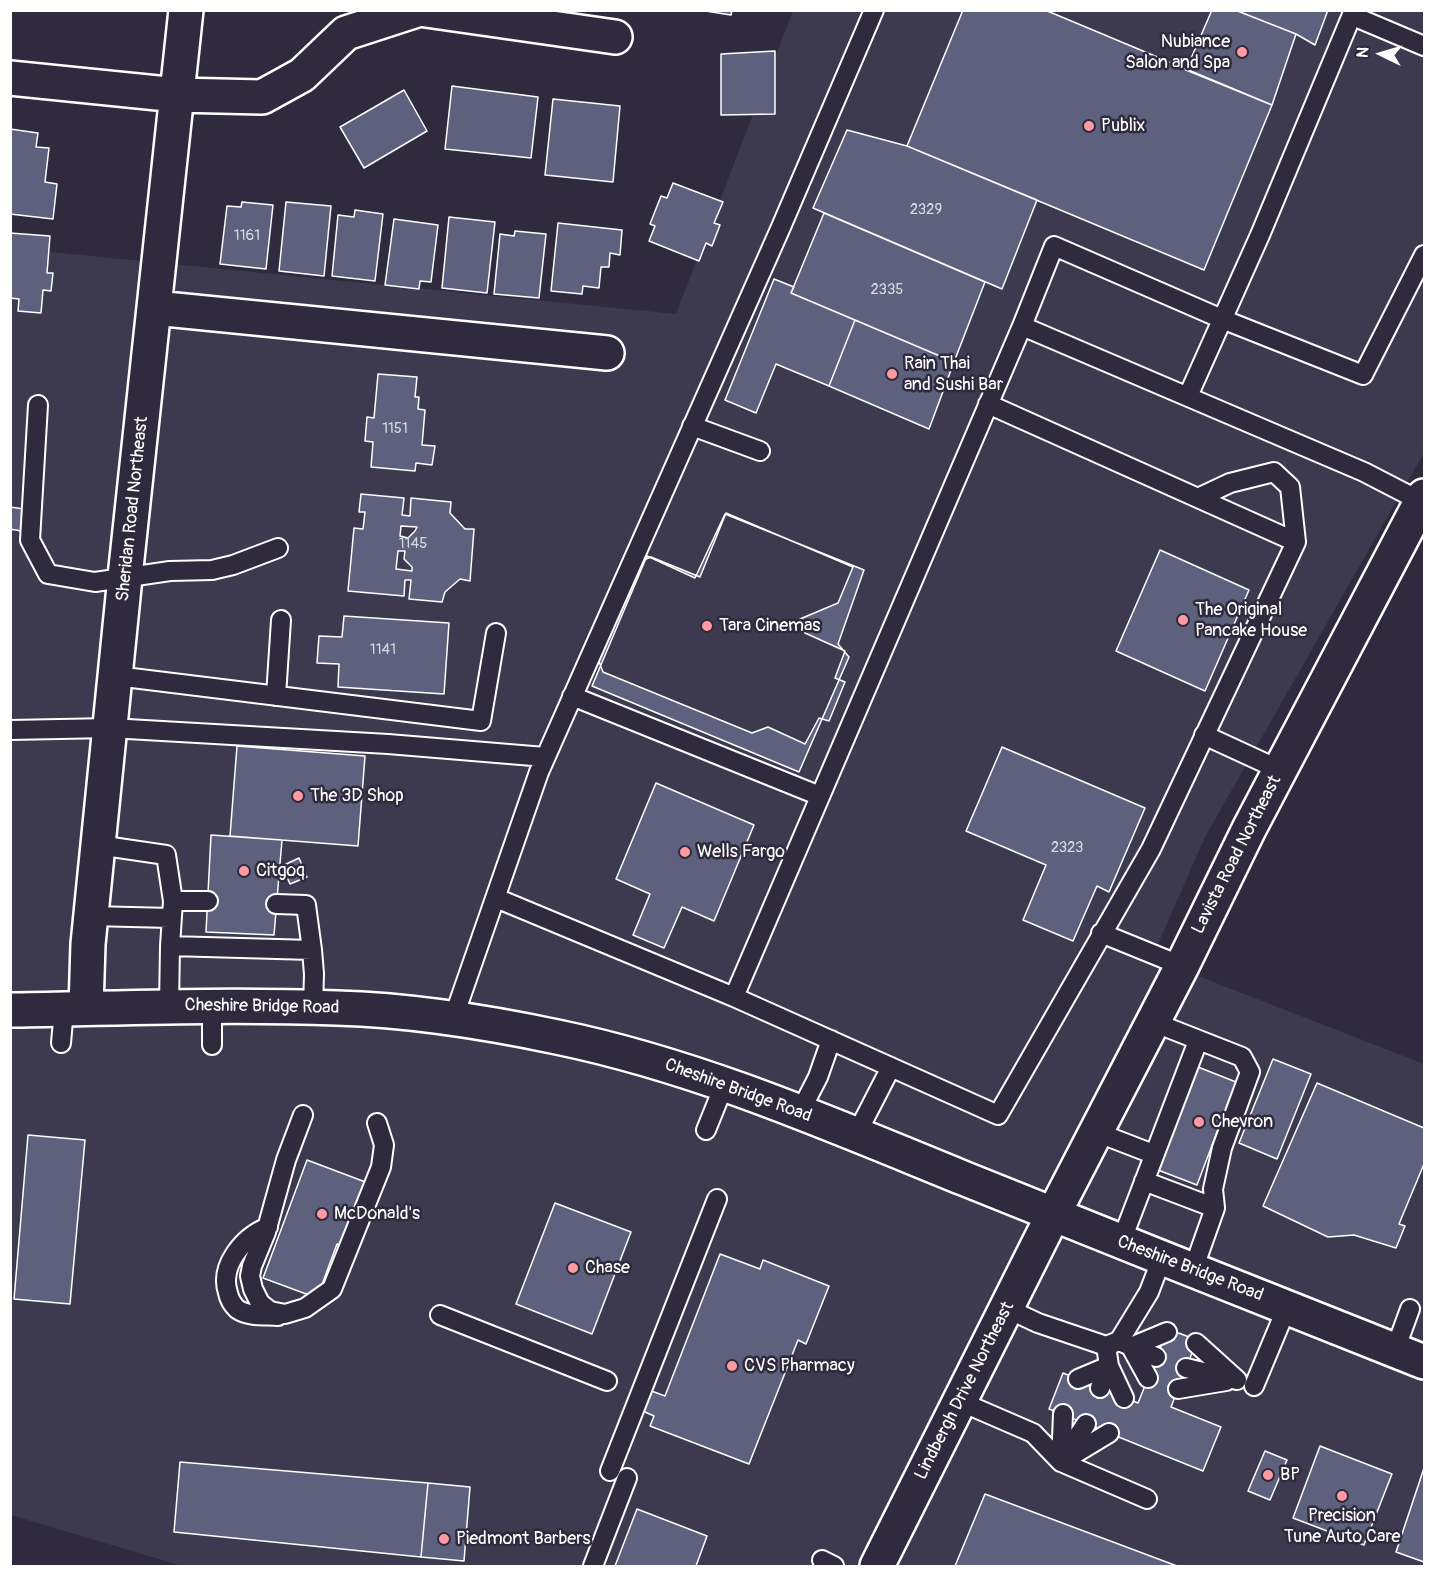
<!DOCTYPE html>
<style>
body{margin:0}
#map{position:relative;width:1435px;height:1577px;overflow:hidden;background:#2f2a3d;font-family:Pangolin,sans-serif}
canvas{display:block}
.frame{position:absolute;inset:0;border:12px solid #fff;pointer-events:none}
.north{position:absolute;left:1351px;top:24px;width:60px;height:60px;-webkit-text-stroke:4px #2f2a3d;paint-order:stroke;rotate:275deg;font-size:16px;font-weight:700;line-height:24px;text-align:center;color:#fff}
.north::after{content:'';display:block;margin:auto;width:21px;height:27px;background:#fff;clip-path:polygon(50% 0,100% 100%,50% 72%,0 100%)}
</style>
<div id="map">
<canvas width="1435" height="1577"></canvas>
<div class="frame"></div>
<div class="north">N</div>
</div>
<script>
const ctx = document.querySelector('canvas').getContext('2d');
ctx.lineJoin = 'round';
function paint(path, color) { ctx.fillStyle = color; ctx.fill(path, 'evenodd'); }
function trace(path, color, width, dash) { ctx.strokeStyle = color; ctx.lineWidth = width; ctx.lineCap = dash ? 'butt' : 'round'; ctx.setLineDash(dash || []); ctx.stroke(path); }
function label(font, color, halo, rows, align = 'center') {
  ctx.font = font + ' Pangolin,sans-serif'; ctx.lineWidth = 5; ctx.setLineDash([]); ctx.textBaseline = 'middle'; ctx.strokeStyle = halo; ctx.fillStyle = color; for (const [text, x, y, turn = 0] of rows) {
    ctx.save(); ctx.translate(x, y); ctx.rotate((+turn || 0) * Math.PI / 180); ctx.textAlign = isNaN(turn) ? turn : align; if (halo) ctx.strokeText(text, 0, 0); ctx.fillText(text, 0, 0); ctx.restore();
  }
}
paint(new Path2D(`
 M793,11H1424V453L1205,837L1152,958L1424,1064V1566H182L11,1515V248L676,314Z`), '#3d3a50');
const building = new Path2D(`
 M699,10H732L731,15Z
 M963,10H1045L1272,105L1204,270L907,146Z
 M1212,10H1235L1296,34L1272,105L1186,70Z
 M1235,10H1328L1315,45L1296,34Z
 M775,51V114L721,115V54Z
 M452,86L538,97L531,158L445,149Z
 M404,90L427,131L364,168L340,127Z
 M553,99L620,106L613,182L545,175Z
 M10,129L38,133L36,147L49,148L45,182L57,184L53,219L10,214Z
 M847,130L907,146L1037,200L1002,289L813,208Z
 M673,183L723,202L714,223L720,225L712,246L706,243L699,261L649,241L655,226L650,224L661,196L667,198Z
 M242,202L273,205L266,269L220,264L227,206L241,207Z
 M286,202L331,206L324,276L279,271Z
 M355,210L383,214L375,281L332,276L338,215L354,217Z
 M824,213L985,282L954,362L791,293Z
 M449,217L495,222L487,293L442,288Z
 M394,219L438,225L431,282L420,281L419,289L385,285Z
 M558,223L622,230L620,255L610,253L609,267H601L599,288L583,286L582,294L551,291Z
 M515,231L546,234L539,298L494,294L500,234L514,236Z
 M10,233L50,236L47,273H53L51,291L43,290L41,313L18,311L19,299L10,298Z
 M774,279L794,287L791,293L855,320L829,386L776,364L756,413L725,400Z
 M855,320L954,362L929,429L829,386Z
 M378,374L417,377L415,397H419L418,409L425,410L422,445L435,446L432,465L416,463L415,471L371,467L373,442L365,441L367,417L374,418Z
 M361,494L404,498L402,515L410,516L411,498L451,502L450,513L465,529H474L470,581L460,579L445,592L442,602L409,599L411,580H405L404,596L348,591L354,528L363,529L365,512H359ZM401,526L417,527L415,531L408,538L400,536ZM398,551H405L404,559L412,567V571L396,569Z
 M10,507L24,509L21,531L10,529Z
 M726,513L853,567L838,603L800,619L805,633L845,651L835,678L845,682L829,721L819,718L805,744L768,727L752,733L603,672L598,659L639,562L651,557L700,577Z
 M725,514L864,570L838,644L849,657L799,772L592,686L647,556L695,578Z
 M1160,550L1249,590L1205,691L1116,651Z
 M344,616L449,623L444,694L338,687L339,664L317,663L319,636L342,637Z
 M237,746L365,756L358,846L230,836Z
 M1002,747L1145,808L1109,892L1097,886L1073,941L1023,920L1046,865L966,831Z
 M656,783L754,825L714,921L682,907L664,948L633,935L650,894L616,879Z
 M211,835L282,840L274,935L206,932Z
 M299,858L307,877L290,884L282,866Z
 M1273,1059L1311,1074L1277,1159L1239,1143Z
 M1198,1067L1236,1082L1197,1185L1158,1170Z
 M1317,1083L1424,1128V1164L1399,1224L1405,1226L1396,1248L1354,1235L1328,1237L1263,1206Z
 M28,1135L85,1140L70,1304L14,1299Z
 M307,1160L368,1183L345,1247L337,1244L317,1298L263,1278Z
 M555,1203L631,1232L592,1334L516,1304Z
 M720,1254L760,1269L763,1260L829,1286L806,1344L798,1340L749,1464L650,1426L654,1416L638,1409L646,1389L665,1396Z
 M1168,1329L1197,1340L1171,1407L1221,1427L1203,1471L1049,1409L1063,1373L1138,1403Z
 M1320,1446L1392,1474L1364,1545L1293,1518Z
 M1265,1451L1287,1460L1270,1500L1248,1491Z
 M180,1462L428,1483L421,1557L174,1532Z
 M1424,1468V1562L1396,1552Z
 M428,1483L470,1487L464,1561L421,1557Z
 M985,1494L1177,1566H955Z
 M637,1509L707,1536L696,1566H615Z`);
paint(building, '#5e617e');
trace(building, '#fff', 1.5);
const service = new Path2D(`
 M1353,16L1424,46
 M1424,255L1363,375L1222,319L1054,246L1022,326L1364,472L1424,503
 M1022,326L734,997L998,1115L1151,849L1296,542L1290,487L1274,472L1230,483L1198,498
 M1188,396L1260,235L1354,10
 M988,404L1296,542
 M38,405L30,540L48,574L95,582L170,571L212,570L233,565L278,548
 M692,426L760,451
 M116,676L481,721L496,633
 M276,696L281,620
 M572,696L820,796
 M10,730L110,728L388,744L545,757
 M1204,735L1280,770
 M98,845L166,855L173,901L170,946L312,950L314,974L313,1007
 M496,898L734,997
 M173,901H208
 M276,904L306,905L312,950
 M91,916L171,918
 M1101,933L1182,966
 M169,1006L170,946
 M453,1019L539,772L781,227L874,10
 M1153,1022L1242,1057L1250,1072L1222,1148L1213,1189L1215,1208L1193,1270
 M61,1043L64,1009
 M212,1045V1006
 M800,1112L818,1077L831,1040
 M303,1115L286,1160L266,1232L252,1266L250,1276L253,1289L260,1303L270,1311L285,1314L305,1308L332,1289L381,1167L384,1145L377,1123
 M706,1130L725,1083
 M1096,1132L1153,1154
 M856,1135L891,1067
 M1144,1181L1215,1208
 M268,1227C243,1237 219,1266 228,1293C229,1298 233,1305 237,1309C248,1317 266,1315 278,1316
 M1121,1242L1198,1041
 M1006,1308L1038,1323L1106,1346L1119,1341L1149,1292L1162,1258
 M440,1315L607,1381
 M1119,1341L1156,1357
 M1106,1346L1109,1366L1124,1398
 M1131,1347L1167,1332
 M1131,1347L1148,1378
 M1395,1350L1410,1309
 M1186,1368L1237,1380L1196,1343
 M1078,1379L1109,1366
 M1254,1386L1287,1307
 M1100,1388L1109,1366
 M1178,1389L1226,1381
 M959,1401L1033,1433L1061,1462
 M1063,1414L1061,1462L1109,1433
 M1086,1424L1061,1462L1147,1499
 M610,1471L717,1199
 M822,1560L834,1566
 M593,1566L627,1478`);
const minor = new Path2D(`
 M426,10L615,37
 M10,78L177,95L262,97L302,75L346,33L417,10
 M155,308L607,353
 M86,1008L88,944L125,577L186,10`);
const secondary = new Path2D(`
 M10,1010C119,1008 228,1004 337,1008C409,1010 486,1022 557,1037C698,1066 830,1124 963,1178C1116,1240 1271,1301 1424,1362
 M877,1566L1053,1215L1182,966L1249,829L1424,496`);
trace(service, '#fff', 22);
trace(minor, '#fff', 38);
trace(secondary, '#fff', 38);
trace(service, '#2f2a3d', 18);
trace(minor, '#2f2a3d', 33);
trace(secondary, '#2f2a3d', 33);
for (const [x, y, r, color] of [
 [1242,52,6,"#ff9aa2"],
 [1089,126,6,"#ff9aa2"],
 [892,374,6,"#ff9aa2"],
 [1183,620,6,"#ff9aa2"],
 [707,626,6,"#ff9aa2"],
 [298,796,6,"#ff9aa2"],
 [685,852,6,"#ff9aa2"],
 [244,871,6,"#ff9aa2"],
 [1199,1122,6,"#ff9aa2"],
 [322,1214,6,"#ff9aa2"],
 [573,1268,6,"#ff9aa2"],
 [732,1366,6,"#ff9aa2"],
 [1268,1475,6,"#ff9aa2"],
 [1342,1496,6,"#ff9aa2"],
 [444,1539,6,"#ff9aa2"]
]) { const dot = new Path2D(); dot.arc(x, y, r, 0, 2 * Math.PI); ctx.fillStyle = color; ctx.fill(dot); trace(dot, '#2f2a3d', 2); }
label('15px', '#d7d8df', null, [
 ["2329",926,210],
 ["1161",247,236],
 ["2335",887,290],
 ["1151",395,429],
 ["1145",413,544],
 ["1141",383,650],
 ["2323",1067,848]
]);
label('18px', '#fff', '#2f2a3d', [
 ["Nubiance",1230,42,"right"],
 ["Salon and Spa",1230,63,"right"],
 ["Publix",1101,126],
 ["Rain Thai",904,364],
 ["and Sushi Bar",904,385],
 ["The Original",1195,610],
 ["Pancake House",1195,631],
 ["Tara Cinemas",719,626],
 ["The 3D Shop",310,796],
 ["Wells Fargo",697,852],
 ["Citgoq",256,871],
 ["Chevron",1211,1122],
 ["McDonald's",334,1214],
 ["Chase",585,1268],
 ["CVS Pharmacy",744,1366],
 ["BP",1280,1475],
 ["Precision",1342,1516,"center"],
 ["Tune Auto Care",1342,1537,"center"],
 ["Piedmont Barbers",456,1539]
], 'left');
label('18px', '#fff', '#2f2a3d', [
 ["Sheridan Road Northeast",133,509,-84],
 ["Lavista Road Northeast",1237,855,-63],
 ["Cheshire Bridge Road",262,1007,1],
 ["Cheshire Bridge Road",738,1091,20],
 ["Cheshire Bridge Road",1190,1269,21],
 ["Lindbergh Drive Northeast",965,1391,-63]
]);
</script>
